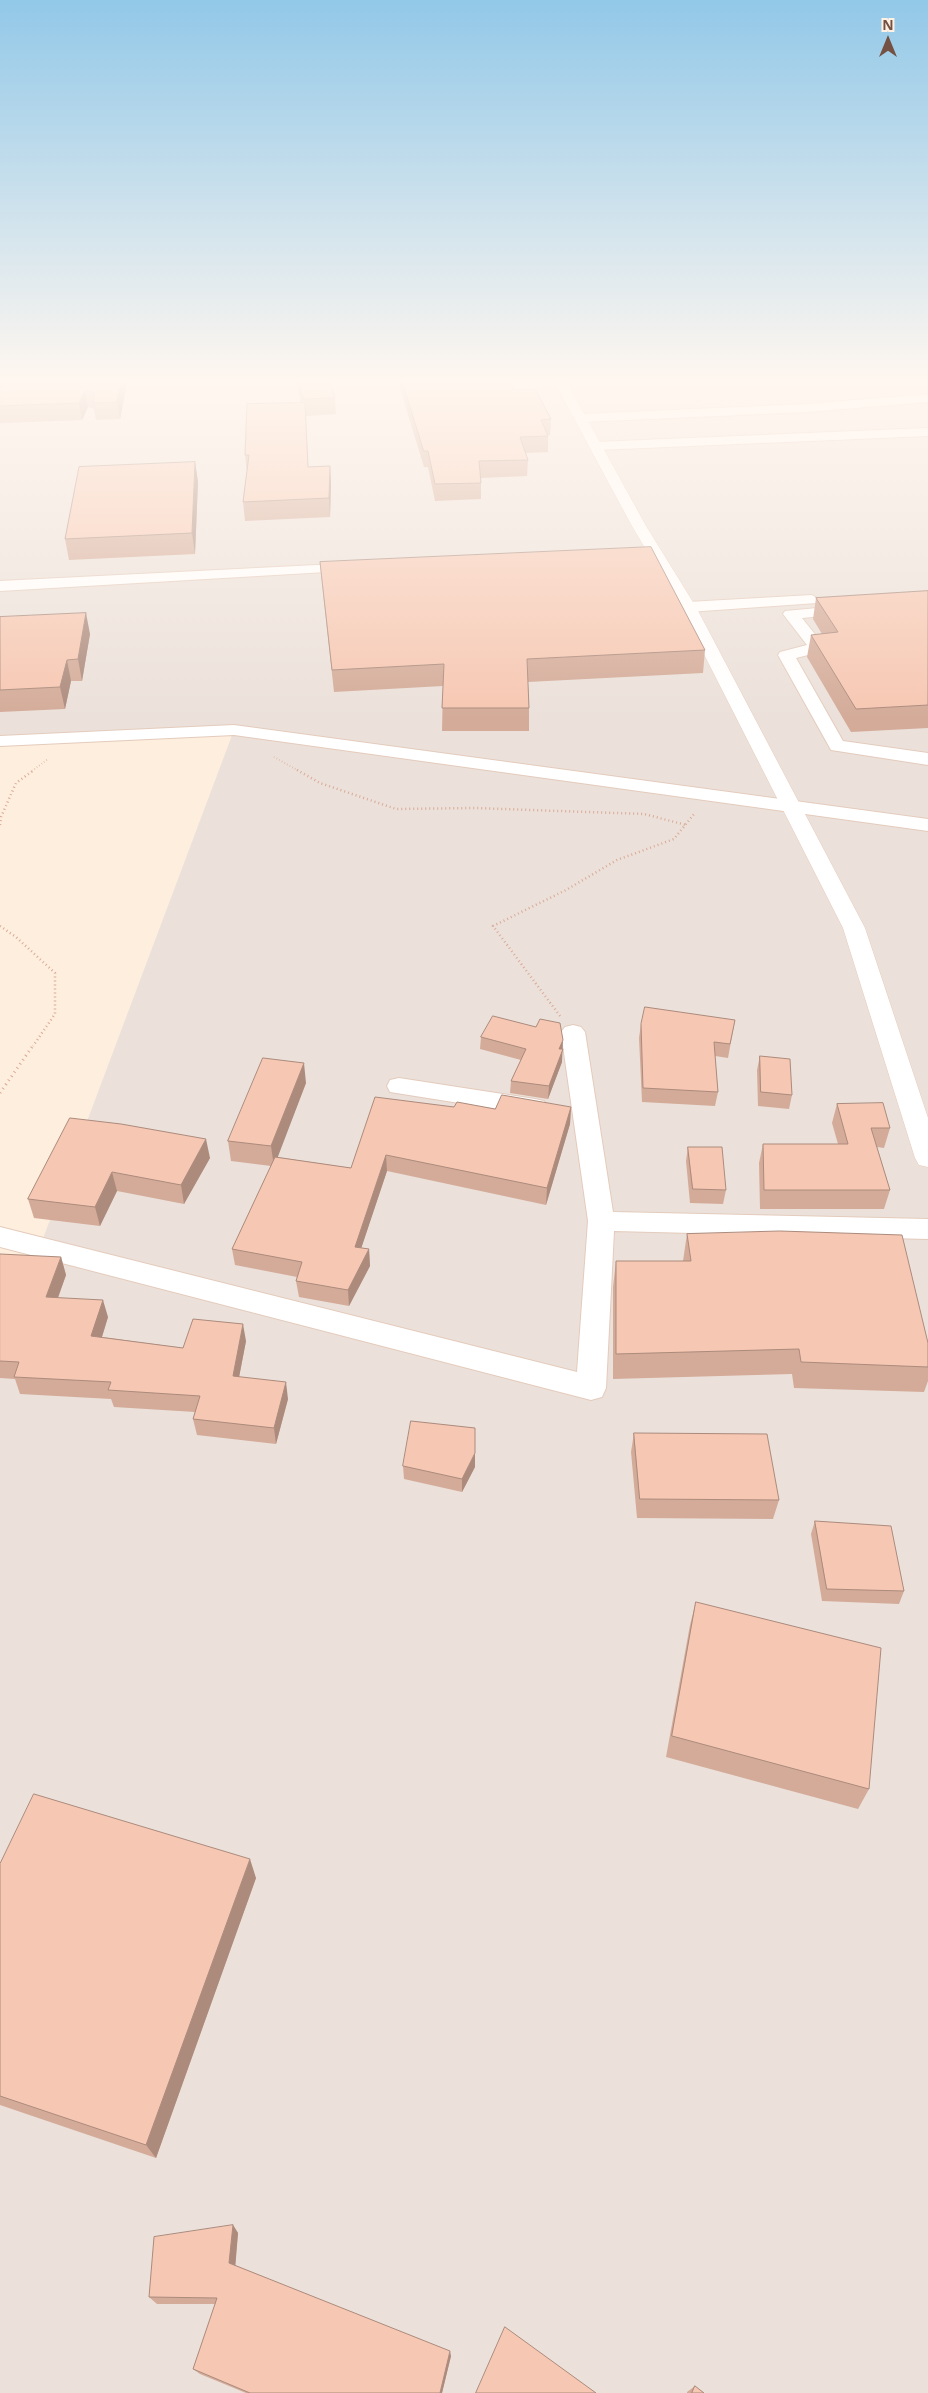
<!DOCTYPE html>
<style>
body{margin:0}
#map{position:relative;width:928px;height:2393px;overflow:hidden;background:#feeedd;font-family:"Open Sans",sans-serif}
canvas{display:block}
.north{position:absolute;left:863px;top:15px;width:50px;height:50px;-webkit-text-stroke:4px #fff2e5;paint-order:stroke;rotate:0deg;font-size:14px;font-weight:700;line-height:20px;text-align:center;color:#755144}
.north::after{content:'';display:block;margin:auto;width:18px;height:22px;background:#755144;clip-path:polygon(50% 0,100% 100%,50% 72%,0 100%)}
</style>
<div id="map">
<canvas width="928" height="2393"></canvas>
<div class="north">N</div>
</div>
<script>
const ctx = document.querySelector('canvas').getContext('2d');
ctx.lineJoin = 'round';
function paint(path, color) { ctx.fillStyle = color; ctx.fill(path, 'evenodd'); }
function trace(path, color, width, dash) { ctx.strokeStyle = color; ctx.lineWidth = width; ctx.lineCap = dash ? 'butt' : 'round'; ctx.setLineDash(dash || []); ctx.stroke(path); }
paint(new Path2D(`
 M0,383H928V2393H0V1353L234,730L0,741Z`), '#ebe1da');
const street = new Path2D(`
 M928,394V402L807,412L582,422L576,418L582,414L807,404Z
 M928,428V436L596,450L590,446L596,442Z
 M356,563L361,564L363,567L361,570L0,591V581Z
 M812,595L820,600L817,603L688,612L680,607L688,602Z
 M850,605L858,610L856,613L802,618L826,648L824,651L796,658L843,741L928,753V765L831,750L778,655L780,652L807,645L783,614L785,611Z
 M234,725L928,819V831L234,735L0,746V736Z
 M573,1025L581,1027L585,1032L613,1212L928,1219V1239L614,1231L606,1388L602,1397L591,1400L0,1247V1227L577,1372L588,1221L561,1032L565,1027Z
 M399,1078L535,1099L544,1101L547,1107L544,1113L535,1115L390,1092L387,1086L390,1080Z`);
const secondary = new Path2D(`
 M555,383H567L646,526L696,607L865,928L928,1118V1167L919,1165L915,1158L843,928L680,607L632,526Z`);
trace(street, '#e4cbbc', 2);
trace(secondary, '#eacbb8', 1);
trace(new Path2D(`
 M274,757L299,771
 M32,771L48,759`), '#daaa96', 2, [0.5, 2.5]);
trace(new Path2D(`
 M297,770L320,783L396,809L475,808L644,814L686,825
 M0,825L1,817L16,783L34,770
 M0,926L16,937L55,973V1014L33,1046
 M560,1016L493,926L566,890L617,860L674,839L694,814`), '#daaa96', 2.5, [1, 3]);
trace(new Path2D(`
 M0,1093L34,1044`), '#daaa96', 3, [1, 4]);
paint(street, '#fff');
paint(secondary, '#fff');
paint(new Path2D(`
 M0,383H127L120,419L96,420L94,409L88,407L82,420L0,423Z
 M296,383H330L335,398L336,414L306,416L308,467L330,466L331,484L330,517L245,521L243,502L247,473L245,455L301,403Z
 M400,383H510L514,390L551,419L550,435H548V452L525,453L528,460L527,476L481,478V499L435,501L428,467H424L400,388Z
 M195,462L198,482L195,554L69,560L65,539Z
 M320,562L705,650L703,673L528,682L529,708V731H442L443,686L334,692L322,583Z
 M928,591V728L851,732L807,657L811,635L822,634L813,619L816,598Z
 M0,617L90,634L82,681H71L65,709L0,712Z
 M735,1020L728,1058L715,1056L718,1092L715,1106L642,1102L639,1038L641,1024Z
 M481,1037L562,1049V1062L548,1099L510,1093L511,1081L521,1060L480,1049Z
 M760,1056L792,1095L789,1109L758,1106L757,1070Z
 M306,1083L277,1157L351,1168L454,1107L495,1109L571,1107L570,1124L546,1205L387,1171L361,1248L369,1249L370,1266L349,1306L299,1297L296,1281L297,1277L235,1265L232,1249L271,1166L231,1161L228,1141Z
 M837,1104L890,1128L884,1148L877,1147L890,1190L884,1209H760L759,1163L763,1144H838L832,1123Z
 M70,1118L210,1158L184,1204L117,1191L100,1226L34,1218L28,1199Z
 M688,1147L726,1190L723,1204L690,1203L686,1161Z
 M687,1234L928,1343V1381L924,1392L794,1388L792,1374L613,1379V1287L616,1261H683Z
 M0,1255L61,1257L66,1275L58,1298L108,1317L102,1337L183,1348L246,1341L239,1377L288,1399L276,1444L197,1435L193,1419L195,1412L114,1407L111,1399L20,1394L15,1379L0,1378Z
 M634,1433L779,1500L773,1519L637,1518L631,1452Z
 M403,1466L475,1467L462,1492L404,1479Z
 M815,1521L904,1591L899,1604L822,1601L811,1534Z
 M696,1602L869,1789L858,1809L666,1757L690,1625Z
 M0,1864L256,1878L156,2158L0,2105Z
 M233,2225L238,2233L235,2265L451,2356L442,2393H246L200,2374L193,2369L215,2304H157L149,2297Z
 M695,2386L704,2393H687V2392Z`), '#d4ab99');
paint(new Path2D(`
 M121,383H127L120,419L117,402Z
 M85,390L88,407L82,420L79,403Z
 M195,462L198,482L195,554L192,533Z
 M330,466L331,484L330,517L329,498Z
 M86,613L90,634L82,681L78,659Z
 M67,660L71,681L65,709L60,687Z
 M563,1040L562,1062L548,1099L549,1086L559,1049Z
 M304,1063L306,1083L274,1167L271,1146Z
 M571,1107L570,1124L546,1205L547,1188Z
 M206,1139L210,1158L184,1204L181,1185Z
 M386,1155L387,1171L356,1264L355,1247Z
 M112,1172L117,1191L100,1226L95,1207Z
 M369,1249L370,1266L349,1306L348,1290Z
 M61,1257L66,1275L52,1314L46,1297Z
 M103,1300L108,1317L97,1353L91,1336Z
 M243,1324L246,1341L236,1393L233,1376Z
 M286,1382L288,1399L276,1444L274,1428Z
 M475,1453V1467L462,1492V1479Z
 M250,1859L256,1878L156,2158L146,2145Z
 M233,2225L238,2233L235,2270L229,2263Z
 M450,2351L451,2356L442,2393H440Z`), '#ac8b7d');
const building = new Path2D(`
 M0,383H121L117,402L93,403L95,393L85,390L79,403L0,406Z
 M299,383H330L335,398L304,399Z
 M403,383H510L514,390L535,389L551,419L541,420L548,436L520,437L528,460L479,461L481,483L435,484L428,451H424Z
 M305,403L308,467L330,466L329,498L243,502L249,455H245L247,404Z
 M195,462L192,533L65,539L79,467Z
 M651,547L705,650L527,659L529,708H442L444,664L332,670L320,562Z
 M928,591V705L856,709L811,635L838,632L816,598Z
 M86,613L78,659L67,660L60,687L0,690V617Z
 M645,1007L735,1020L730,1044L714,1042L718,1092L643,1088L641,1024Z
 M493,1016L536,1027L540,1019L560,1023L563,1040L559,1049H563L549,1086L511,1081L526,1049L481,1037Z
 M760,1056L790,1059L792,1095L761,1092Z
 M263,1058L304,1063L271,1146L228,1141Z
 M502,1095L571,1107L547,1188L386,1155L355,1247L369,1249L348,1290L296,1281L302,1262L232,1249L275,1157L351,1168L375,1097L454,1107L457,1102L495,1109Z
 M883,1103L890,1128H871L890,1190H764L763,1144H848L837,1104Z
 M70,1118L121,1124L206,1139L181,1185L112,1172L95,1207L28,1199Z
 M688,1147H722L726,1190L693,1189Z
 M780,1231L902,1235L928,1343V1367L801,1362L799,1349L616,1354V1261H691L687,1234Z
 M0,1254L61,1257L46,1297L103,1300L91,1336L183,1348L193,1319L243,1324L233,1376L286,1382L274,1428L193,1419L200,1396L108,1390L111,1382L14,1377L19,1362L0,1361Z
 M411,1421L475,1428V1453L462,1479L403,1466Z
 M634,1433L767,1434L779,1500L640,1499Z
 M815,1521L891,1526L904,1591L827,1589Z
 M696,1602L881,1648L869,1789L672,1736Z
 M34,1794L250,1859L146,2145L0,2096V1864Z
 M233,2225L229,2263L450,2351L440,2393H250L193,2369L217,2298L149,2297L154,2237Z
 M505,2327L596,2393H476Z
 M695,2386L704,2393H692Z`);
paint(building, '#f6c7b2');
trace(building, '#ac8b7d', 1);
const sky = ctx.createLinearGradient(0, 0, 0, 718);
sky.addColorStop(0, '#92c8e8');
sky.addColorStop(0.53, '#fff7f0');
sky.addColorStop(1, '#fff7f000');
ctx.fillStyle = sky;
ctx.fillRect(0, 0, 928, 718);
</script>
